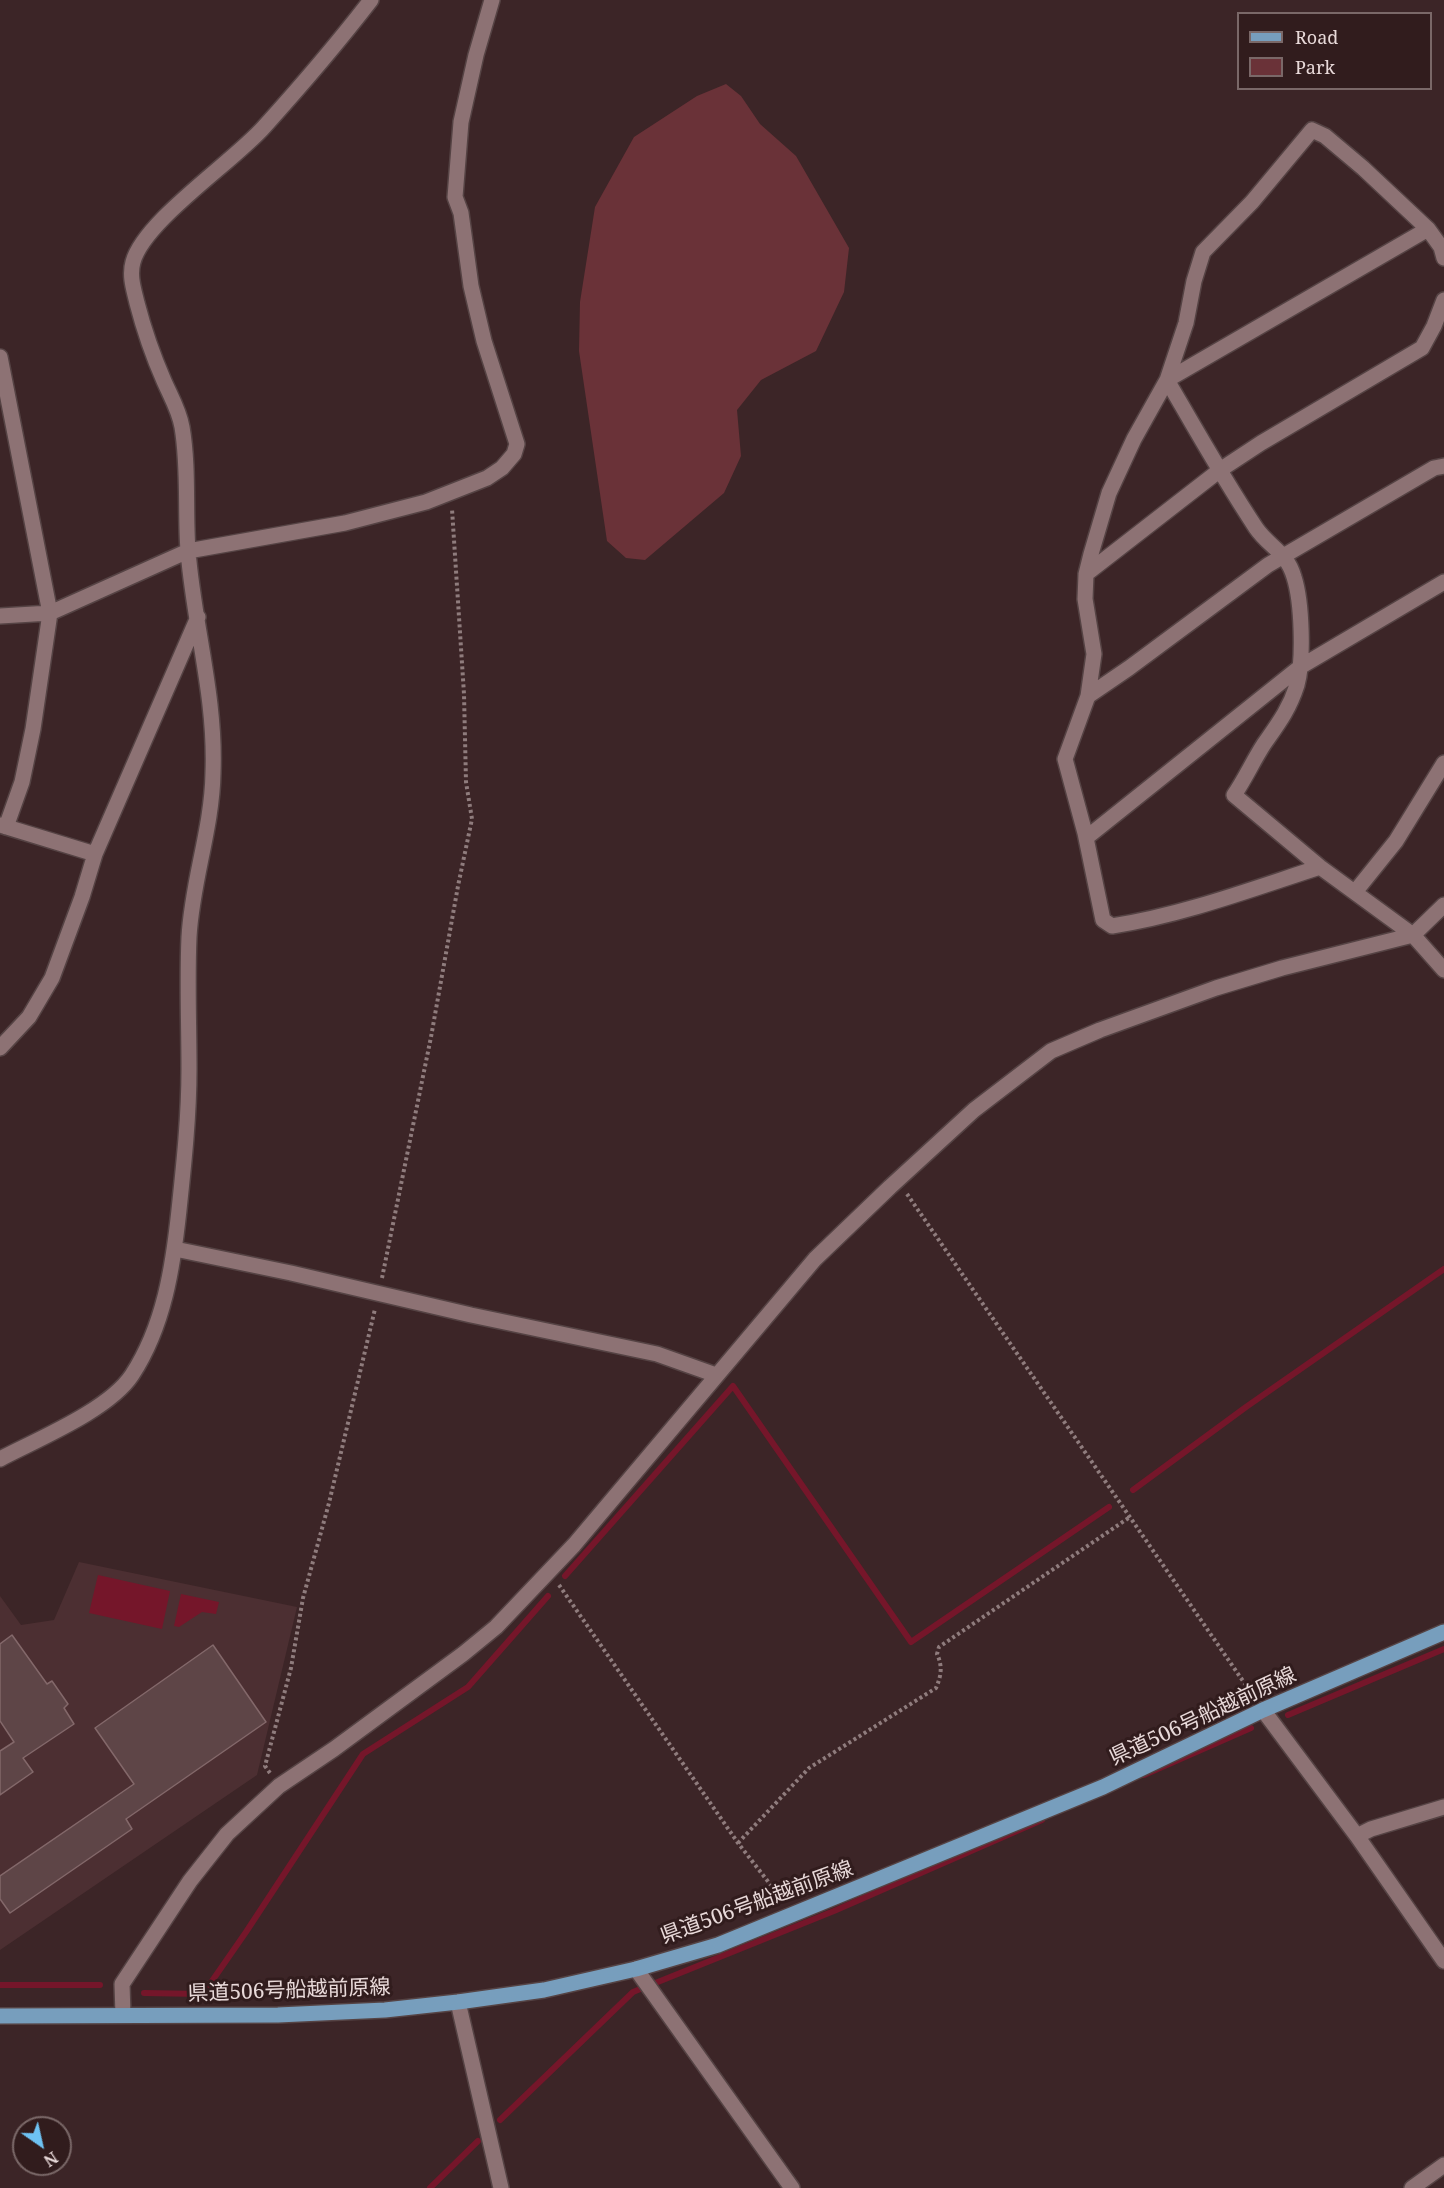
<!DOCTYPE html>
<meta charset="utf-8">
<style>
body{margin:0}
#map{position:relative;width:1444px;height:2188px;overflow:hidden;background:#3c2527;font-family:"Noto Serif",serif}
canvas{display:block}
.legend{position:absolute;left:1237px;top:12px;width:195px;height:78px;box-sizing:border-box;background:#311c1d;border:2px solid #7a6868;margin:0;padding:8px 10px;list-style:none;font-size:18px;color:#e8d9d9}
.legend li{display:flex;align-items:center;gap:12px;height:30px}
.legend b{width:30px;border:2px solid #7a6868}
.north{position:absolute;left:12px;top:2116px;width:60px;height:60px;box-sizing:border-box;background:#311c1d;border:2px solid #7a6868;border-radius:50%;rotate:146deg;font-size:16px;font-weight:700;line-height:24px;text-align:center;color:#e8d9d9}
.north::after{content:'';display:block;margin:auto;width:21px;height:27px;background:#6ec2f3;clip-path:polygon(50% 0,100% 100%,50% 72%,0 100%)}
</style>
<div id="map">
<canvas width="1444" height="2188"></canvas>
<ul class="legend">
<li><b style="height:8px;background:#779ebd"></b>Road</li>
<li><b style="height:16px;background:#6a3238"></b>Park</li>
</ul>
<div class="north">N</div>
</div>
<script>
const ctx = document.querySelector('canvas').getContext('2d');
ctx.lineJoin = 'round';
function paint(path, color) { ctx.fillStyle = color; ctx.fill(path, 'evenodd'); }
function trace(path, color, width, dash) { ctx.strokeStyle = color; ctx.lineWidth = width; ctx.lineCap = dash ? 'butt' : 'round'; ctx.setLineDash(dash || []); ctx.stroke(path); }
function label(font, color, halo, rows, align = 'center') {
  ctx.font = font + ' "Noto Serif","Noto Sans JP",serif'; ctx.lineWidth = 6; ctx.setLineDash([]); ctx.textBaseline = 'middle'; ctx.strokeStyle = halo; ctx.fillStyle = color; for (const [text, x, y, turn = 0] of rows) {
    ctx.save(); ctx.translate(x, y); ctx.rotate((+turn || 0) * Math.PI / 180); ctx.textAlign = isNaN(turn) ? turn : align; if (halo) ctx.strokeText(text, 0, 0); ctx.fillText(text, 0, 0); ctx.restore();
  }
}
paint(new Path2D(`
 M79,1562L297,1607L257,1775L0,1950V1596L21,1625L54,1620Z`), '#4c2f32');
paint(new Path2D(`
 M726,84L741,96L760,124L796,156L849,248L844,292L816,351L761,380L737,410L741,456L724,493L645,560L626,558L607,541L579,351L580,302L595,207L634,137L697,96Z`), '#6a3238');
paint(new Path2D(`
 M98,1575L170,1591L162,1629L89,1613Z
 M181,1594L219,1602L216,1614L202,1612L179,1627L174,1626Z`), '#75162a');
trace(new Path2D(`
 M1133,1490L1246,1407L1444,1269
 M565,1576L733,1386L911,1642L1109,1507
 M1288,1715L1444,1649
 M1144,1775L1251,1728
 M0,1985H100
 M144,1993L203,1994L246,1932L363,1754L468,1687L548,1596
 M500,2120L633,1992L834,1911L1042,1820
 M430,2188L478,2141`), '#75162a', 6);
const building = new Path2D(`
 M12,1635L47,1684L52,1681L68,1704L64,1708L74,1724L23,1758L33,1772L0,1795V1751L14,1742L0,1721V1644Z
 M213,1645L266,1722L126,1819L132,1829L10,1913L0,1899V1876L134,1784L95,1728Z`);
paint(building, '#5e4547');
trace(building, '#83686a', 1.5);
const minor = new Path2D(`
 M0,357L50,613L33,729L22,782L6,827
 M1167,380C1196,430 1224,480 1256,528C1269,547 1287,552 1294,577C1302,602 1304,660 1297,685C1289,710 1278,724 1264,744C1253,761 1245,779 1234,795L1320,867L1413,935L1444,970
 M1167,380L1428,229
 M1086,574L1220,470L1261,443L1422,348L1434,326L1444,300
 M0,616L50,613L188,551L345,523L426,502L487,478L502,468L514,454L517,444L484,341L471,286L461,213L455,197L461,122L476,55L492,0
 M1088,696L1129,668L1268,565L1434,468L1444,466
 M0,825L95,854
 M1086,838L1300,667L1444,582
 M1320,867C1252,889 1183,915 1112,926L1103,920L1085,833L1065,759L1088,696L1094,654L1085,599L1086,574L1091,554L1109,493L1134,439L1167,380L1186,323L1194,281L1203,252L1252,202L1312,130L1325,136L1363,168L1428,229L1441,247L1444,258
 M1355,892L1396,841L1444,763
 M0,1048L29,1017L52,978L82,897L95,854L198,617
 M175,1249L291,1273L471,1315L657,1354L716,1375
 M0,1459C38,1439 109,1410 132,1375C164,1326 173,1267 179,1210C184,1163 189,1116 189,1069C189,1025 187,981 189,937C192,881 212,829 213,773C216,696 194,626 188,551C185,510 189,468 182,427C179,410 171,397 164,381C153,356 144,330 137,303C134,290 129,276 133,262C144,221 233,162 264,127C301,86 337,44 371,0
 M1263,1710L1357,1836L1371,1829L1444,1807
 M1357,1836L1444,1961
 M636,1969L792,2188
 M458,2002L501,2188
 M123,2015L122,1984L190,1881L227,1834L279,1786L334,1749L463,1654L496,1627L574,1545L815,1259L890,1187L974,1110L1051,1051L1100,1030L1216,988L1282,968L1413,935L1444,905
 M1412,2188L1444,2165`);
const major = new Path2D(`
 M0,2016L278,2015L385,2010L458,2002L544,1990L636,1969L718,1945L1103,1787L1263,1710L1444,1632`);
trace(minor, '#554344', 18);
trace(major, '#554344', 18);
trace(new Path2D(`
 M907,1194L1254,1697
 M382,1278L431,1037L458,886L472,819L466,782L464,694L452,509
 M559,1585L738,1843L784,1902
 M270,1773L265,1766L291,1668L303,1598L329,1503L375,1309
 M738,1843L809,1768L936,1688C941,1676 943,1667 937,1654L939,1647L1130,1517`), '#8f7c7d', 4, [3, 3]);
trace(minor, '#8d7274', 15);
trace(major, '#779ebd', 15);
label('21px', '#e8d9d9', '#311c1d', [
 ["県道506号船越前原線",1203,1717,-25],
 ["県道506号船越前原線",757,1903,-20],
 ["県道506号船越前原線",289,1991,-2]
]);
</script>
